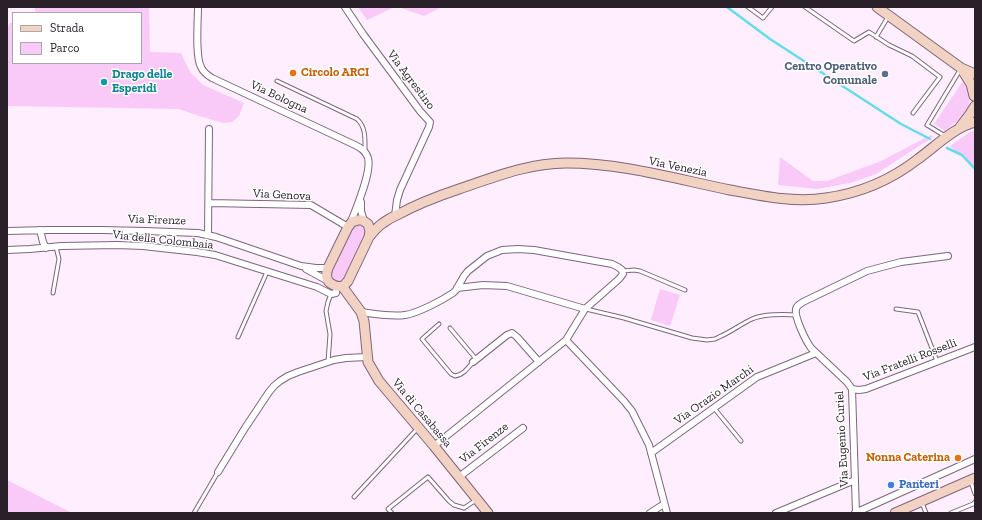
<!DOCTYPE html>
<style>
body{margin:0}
#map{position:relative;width:982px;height:520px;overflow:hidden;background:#ffeefe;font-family:"Zilla Slab",serif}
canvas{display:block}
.frame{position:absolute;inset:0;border:8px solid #2a202a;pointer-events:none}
.legend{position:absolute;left:12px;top:12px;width:130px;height:52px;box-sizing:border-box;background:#fff;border:1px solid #aaa6aa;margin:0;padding:5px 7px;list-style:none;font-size:12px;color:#2a202a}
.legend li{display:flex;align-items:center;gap:8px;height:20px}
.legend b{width:20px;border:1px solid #aaa6aa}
</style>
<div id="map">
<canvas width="982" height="520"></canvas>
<div class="frame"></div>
<ul class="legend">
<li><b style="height:5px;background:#f2d2c2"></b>Strada</li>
<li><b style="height:11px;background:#f9c9f8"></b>Parco</li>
</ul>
</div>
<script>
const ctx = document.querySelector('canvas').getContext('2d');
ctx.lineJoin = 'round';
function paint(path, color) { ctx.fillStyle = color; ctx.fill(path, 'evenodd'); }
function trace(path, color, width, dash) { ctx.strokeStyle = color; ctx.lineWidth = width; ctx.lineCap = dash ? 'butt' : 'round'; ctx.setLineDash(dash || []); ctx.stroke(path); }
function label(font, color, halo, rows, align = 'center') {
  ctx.font = font + ' "Zilla Slab",serif'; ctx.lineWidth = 3; ctx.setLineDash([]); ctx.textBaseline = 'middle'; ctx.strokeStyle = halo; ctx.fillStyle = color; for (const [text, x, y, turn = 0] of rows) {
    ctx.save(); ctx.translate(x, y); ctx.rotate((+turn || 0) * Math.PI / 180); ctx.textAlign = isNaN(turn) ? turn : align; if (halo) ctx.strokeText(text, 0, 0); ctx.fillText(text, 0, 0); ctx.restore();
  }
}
paint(new Path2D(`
 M34,7H149L150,52L181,53L186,64L191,73L203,85L244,103L239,116L232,122L223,123L190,113L179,109L7,106V27L10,23H13V63H141V13H36Z
 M358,7H395L367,20Z
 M398,7H442L424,16Z
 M963,81C978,107 965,115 945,131L934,124Z
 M975,131V169L950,146L970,132Z
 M931,135L933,137L876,174L850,183L817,189L778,185L780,157L813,181H827L881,161Z
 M360,223L365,227L367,233L347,276L341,282C333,282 331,278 331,270L353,225Z
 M660,289L680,295L670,326L651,320Z
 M7,480L72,513H7Z`), '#f9c9f8');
trace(new Path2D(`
 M727,7L770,39L901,124L930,139
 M947,148L962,155L975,169`), '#65dcea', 2.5);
const lane = new Path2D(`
 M748,7L763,18L772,7
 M805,7L854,41L869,32L889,45L912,56L940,77L913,113
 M876,37L888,17
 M277,81L357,119C366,127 365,139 365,151
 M945,136L927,125L960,70
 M623,271L634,270L640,271L685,290
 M53,293L59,259L56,247
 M586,309L624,318L692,338L707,340L715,339L719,337C731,332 741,324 752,319C763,314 784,314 796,315
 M896,309L918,312L937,361
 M439,324L422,339L451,374L455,376C463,375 468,368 473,362
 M450,328L476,359
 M238,337L267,272
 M328,362L330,334L326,311L328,302L331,294
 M714,408L741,441
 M971,482L975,494
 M354,497L417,429
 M922,503L926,513
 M464,508L476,500
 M194,513L218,472
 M392,513L388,509L428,477L449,501L454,505L464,508
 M951,513L973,504L975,502`);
const street = new Path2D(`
 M198,7C198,21 195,56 201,67C203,72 207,75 212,78L355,145C361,148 366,151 368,158C372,172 356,209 350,224
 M345,7L363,34L420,111L430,122L429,127L400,190L397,200L395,216
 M361,202V211L364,221
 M209,203L311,205L348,227
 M40,230L43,242L46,248
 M7,231L48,230H102L145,231L198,233L216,237L301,266L316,268H328
 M208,235L209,129
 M7,250L30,249L61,246L117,245L143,246L197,252L215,255L317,287L331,294L336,293L337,286
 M306,269L328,281
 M457,288L483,285L507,286L585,309
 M361,312C374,314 392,317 405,315C418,313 441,301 453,293L456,290L464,276L468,271L487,256L502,250L518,249L534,250L612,264L618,267L622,270L623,274L619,279L585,309L566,340L434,446
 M566,340L624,401L632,411L649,445L667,513
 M473,362L507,335L512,333L517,337L539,362
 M852,389L859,390L866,389L975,347
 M651,453L757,377L816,353
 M218,472L245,428L269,392L274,386L280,381L288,376L298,372L334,360L346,358L367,357
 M459,477L523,428
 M650,513L664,504
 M776,513L855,480
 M855,513L975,459
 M856,513L852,389L847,382L811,348C806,341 794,317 796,309C797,305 800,304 803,302L867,271L901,262L948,256`);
const secondary = new Path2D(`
 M877,7L961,68L975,74
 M961,68L971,84L974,96
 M960,127L970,114L975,106
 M358,220H362L368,224L370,231L369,237L348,281C346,283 346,284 343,286C338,288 328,284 327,278C326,275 327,271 328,268L348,227L352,222Z
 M369,237C373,232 377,227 383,223C387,220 392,217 397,215C417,204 438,196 459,189C494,177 529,163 566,163C622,163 676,179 730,190C762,196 794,203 826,198C861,193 891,180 918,159C936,146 953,128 975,122
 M342,286L361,312L364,321L368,362L379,381L434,446L488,513
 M895,513L975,478`);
trace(lane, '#7e667d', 5);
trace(street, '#7e667d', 8);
trace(secondary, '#7e667d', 11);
trace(lane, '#fff', 3);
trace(street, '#fff', 6);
trace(secondary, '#f2d2c2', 9);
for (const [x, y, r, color] of [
 [293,73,4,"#e8710a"],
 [885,74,4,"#5c6f8a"],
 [104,82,4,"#0f9aa8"],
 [958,458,4,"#e8710a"],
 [891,485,4,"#3f7fe0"]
]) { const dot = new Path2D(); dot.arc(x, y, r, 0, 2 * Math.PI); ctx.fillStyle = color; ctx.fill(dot); trace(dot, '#fff', 1.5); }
label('bold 12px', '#4e5e75', '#fff', [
 ["Centro Operativo",877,67],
 ["Comunale",877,81]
], 'right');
label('bold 12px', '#c56008', '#fff', [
 ["Circolo ARCI",301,73],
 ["Nonna Caterina",950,458,"right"]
], 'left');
label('bold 12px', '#0d838f', '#fff', [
 ["Drago delle",112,75],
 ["Esperidi",112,89]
], 'left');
label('12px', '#2a202a', '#fff', [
 ["Via Agrestino",411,80,53],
 ["Via Bologna",279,97,25],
 ["Via Venezia",678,167,12],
 ["Via Genova",282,195,3],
 ["Via Firenze",157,220,2],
 ["Via della Colombaia",163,240,6],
 ["Via Fratelli Rosselli",910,360,-21],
 ["Via Orazio Marchi",714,395,-35],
 ["Via di Casabassa",422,413,50],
 ["Via Eugenio Curiel",842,439,-93],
 ["Via Firenze",484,443,-38]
]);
label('bold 12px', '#366cbe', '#fff', [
 ["Panteri",899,485]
], 'left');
</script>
